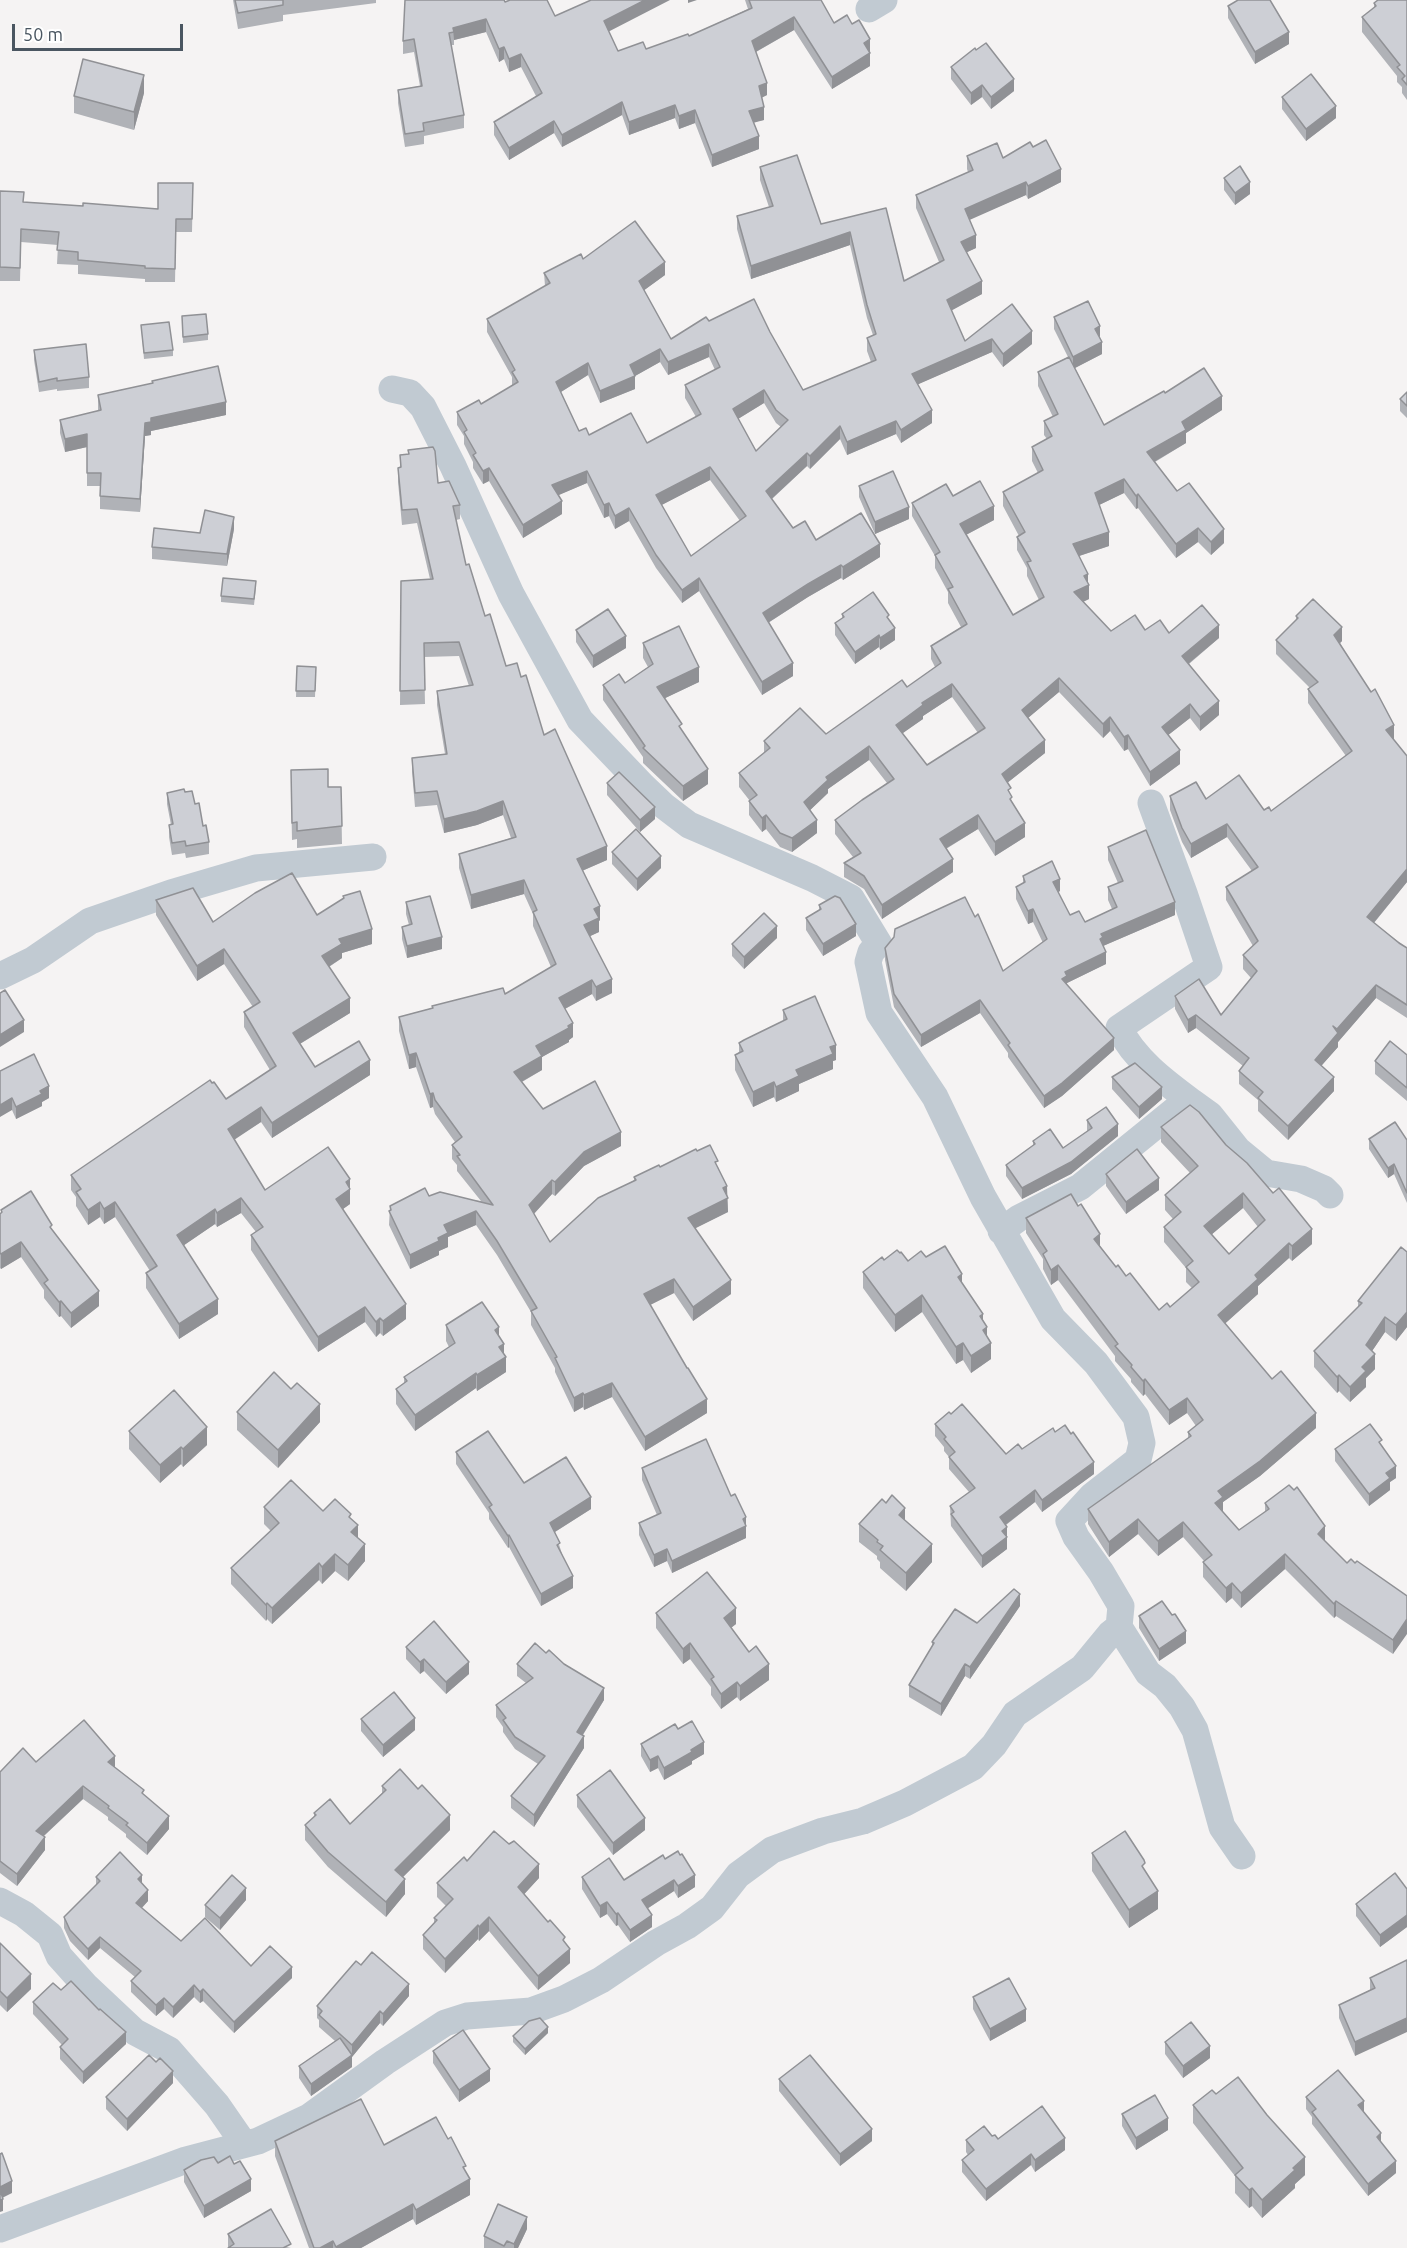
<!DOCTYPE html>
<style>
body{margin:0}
#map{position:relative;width:1407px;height:2248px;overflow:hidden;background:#f5f3f3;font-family:Ubuntu,sans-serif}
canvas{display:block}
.scale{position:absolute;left:12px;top:24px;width:171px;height:27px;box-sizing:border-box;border:3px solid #4a5661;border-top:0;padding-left:8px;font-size:18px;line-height:21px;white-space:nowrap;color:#4a5661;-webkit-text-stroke:4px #fff;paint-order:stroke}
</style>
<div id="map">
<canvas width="1407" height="2248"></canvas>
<div class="scale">50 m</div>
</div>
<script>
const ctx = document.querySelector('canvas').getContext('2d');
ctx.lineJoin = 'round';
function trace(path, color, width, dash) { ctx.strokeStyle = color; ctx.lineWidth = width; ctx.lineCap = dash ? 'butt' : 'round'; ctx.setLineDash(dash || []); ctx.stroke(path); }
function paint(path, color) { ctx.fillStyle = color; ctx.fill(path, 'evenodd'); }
trace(new Path2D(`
 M869,9L884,0
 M392,389L410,393L423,407L453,466L511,594L580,720L643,786L664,806L689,825L812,878L851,898L879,944L871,952L868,962L879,1013L935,1097L983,1197L1053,1319L1096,1363L1136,1417L1142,1443L1138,1460L1092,1496L1069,1521L1076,1537L1101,1572L1121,1606L1119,1627L1148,1673L1165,1686L1182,1707L1195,1730L1222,1827L1242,1856
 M1151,803L1185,896L1209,967L1119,1028C1134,1059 1165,1082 1192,1102
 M0,976L33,960L90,921L171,893L256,868L373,857
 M1001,1231L1019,1218L1080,1187L1175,1110L1192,1102L1210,1115L1238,1150L1266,1173L1301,1179L1324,1189L1330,1195
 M0,1901L24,1914L50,1935L59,1956L85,1985L135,2032L169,2050L217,2105L244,2144
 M0,2229L186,2160L258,2141L309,2117L385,2062L445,2023L467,2016L531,2011L564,1999L601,1980L656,1943L687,1926L712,1908L738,1875L772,1850L823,1831L863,1821L905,1803L973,1767L994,1745L1015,1714L1082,1668L1110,1634L1119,1627`), '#c1cad2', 27);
paint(new Path2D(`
 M233,0H376V3L283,15V21L238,29Z
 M745,0H821L834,23L870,52V66L832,89L794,30L756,52L767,95L761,98L764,120L753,122L759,149L712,167L695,123L679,129L675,118L629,135L622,115L562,147L554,133L509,160L494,135V122L536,96L521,67L509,72L504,59L499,62L486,32L454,40V45H451L464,115V128L424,136V144L405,147L398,103V90L420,86L414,52L403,54V41L505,2L609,32L618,51L646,49L689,36L748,9Z
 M1407,0V100L1402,93V87L1397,82V76L1362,32V17L1374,8V3Z
 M1228,6L1289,44L1255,64L1228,18Z
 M951,67L1014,91L991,109L982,97L971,105L951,79Z
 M144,93L134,130L74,113V96Z
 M1282,97L1336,118L1306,141L1282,109Z
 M1033,147L1061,182L1028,199L1026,195L969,219L976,248L967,252L982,294L951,310L965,341L1012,304L1032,344L1003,367L992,352L918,384L932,423L901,443L896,434L847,455L840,439L810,469L807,466L772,499L793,528L816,540L880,557L843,580L841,578L808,597L768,623L793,676L762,695L699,591L682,603L656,568L629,521L615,529L609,516L604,518L587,483L558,495L562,514L523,538L489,481L483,484L473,468V462L464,444V436L457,425V412L481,404L512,386V377L487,332V319L545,286L544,273L583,259L665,275L644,290L671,339L709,321L770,332L803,390L871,362L867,351V338L873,335L867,318L850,245L751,279L737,229V216L769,207L760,180V167L821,224L886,208L904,281L939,262L916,208V195L968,172L967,169V156L1003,158ZM709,357L715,370L685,385V398L696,417L647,443L589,435L579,431L561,392L588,375L600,403L635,389V376L660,362L668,375ZM764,403L776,423L781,427L756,451L738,419ZM710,480L740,521L691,556L661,505Z
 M1224,178L1250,194L1235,205L1224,190Z
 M193,183L192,232H176L175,282H145V279L78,274V265L57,264L58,245L21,242L20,281H0V191L24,202L83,206L158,209Z
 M182,316L208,334V340L183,343Z
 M1054,317L1100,338L1102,354L1075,368L1104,425L1165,393L1222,410L1186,433V443L1155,462L1177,491L1224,543L1211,555L1198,542L1176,558L1138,508L1136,509L1124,493L1099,505L1109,546L1079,556L1088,582L1089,599L1083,602L1111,631L1145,630L1219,638L1189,664L1219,715L1200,731L1190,718L1168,735L1180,764L1150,786L1128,749L1124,751L1110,731L1103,738L1059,692L1028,718L1045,753L1007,783L1012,803L1025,837L995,856L978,829L946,849L953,872L882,919L864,889L844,877V863L853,857L835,834V820L887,783L869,760L828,789V793L810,810L817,833L792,852L780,847L766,829L762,832L749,815V801H750L739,787V773L764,753V741L826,734L907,687L935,667L931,659V646L961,627L948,603V592L935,568V556L912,516V503L953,496L994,520L966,535L1013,615L1039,600L1027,576V568L1017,550V537L1019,536L1003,506V492L1038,473L1032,461V447L1047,439L1044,435V421L1053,417L1038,386V372L1068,357L1054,329ZM952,697L978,733L927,765L902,733L923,719V716Z
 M141,325L173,350V356L144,359Z
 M34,350L89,377V388L57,391V389L39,392L34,360Z
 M152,381L226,415L151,431V435L145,436L140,512L100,509V486H87V447L65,452L60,433V420L98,411V395L152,384Z
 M1407,392V418L1400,411V399Z
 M408,450L438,483L460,505V519L456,520L466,565L485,616L506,666L521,677L544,735L607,860L582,871L600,920L599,921V932L590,936L612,993L596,1001L592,994L565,1009L573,1037L569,1040V1042L542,1057V1070L522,1082L543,1109L621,1146L584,1166L555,1196L552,1194L534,1214L550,1242L634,1180V1177L697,1151L718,1167L727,1196L728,1212L695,1228L731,1294L693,1321L674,1293L650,1305L707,1413L645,1451L612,1397L584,1410L583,1407L574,1412L555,1372V1368L531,1325V1312L497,1255L476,1225L448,1237V1247L439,1251V1255L410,1269L389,1225L390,1206L429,1196L481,1201L457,1171V1165L452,1159V1145L455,1142L435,1114L433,1107L430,1108L416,1067L409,1069L399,1031V1017L432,1008V1006L505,994L551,967L533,926V914L524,894L471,909L459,868V854L511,838L503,815L477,825L444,833L437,805L415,807L412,772V758L445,754L437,705V691L469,686L459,656L424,657L425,704L400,705L401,581L430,579L417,523L402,525L398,482V468H400V455L408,454Z
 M859,486L909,519L875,534L859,497Z
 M234,529L227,566L152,559V547Z
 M256,587L254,605L221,602V596Z
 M842,614L889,620L895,640L880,650L879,647L855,664L835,635V623L842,618Z
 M1296,616L1342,641L1340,643L1394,739H1393L1407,756V882L1374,923L1407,948V1018L1376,998L1338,1042V1047L1321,1066L1334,1091L1288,1140L1258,1111V1100L1239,1084V1071L1243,1066L1196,1028L1188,1033L1175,1009V996L1221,1015L1251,978L1243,969V955L1253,946L1226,900V887L1252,871L1227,837L1191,858L1182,842L1170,810V796L1206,799L1271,811L1346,756L1308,703V689L1310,688L1276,654V640L1296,620Z
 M576,630L626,648L593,668L576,642Z
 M643,643L699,682L665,698L682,731L708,784L683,801L643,763V757L603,700V685L625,683L648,667L643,658Z
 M297,666L316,667L315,697H296Z
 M607,783L655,819L640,832L607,795Z
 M291,787H341L342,844L297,848V839L292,840Z
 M185,792L195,804L209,842V854L186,858L185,853L172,855L169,837V825H171L167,804V793Z
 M1108,847L1175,915L1103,946L1106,964L1067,983V985L1114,1050L1062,1096L1044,1108L1008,1057V1053L980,1013L921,1047L894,1007L885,960V948L975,917L1003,971L1043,943L1033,922L1028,924L1016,899V887L1023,883V876L1060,891L1058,892L1070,915L1085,922L1112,909L1108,900V887L1118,883L1108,860Z
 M612,852L661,868L637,891L612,864Z
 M343,896L372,944L342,953V958L329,967L350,1013L300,1044L315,1067L370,1075L272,1138L261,1122L234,1139L265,1190L350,1188V1204L343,1209L406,1319L383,1336L380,1333L376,1337L365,1322L318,1352L251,1250V1235L256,1232L241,1213L217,1227L215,1224L184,1245L218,1314L179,1339L146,1288V1273L150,1271L115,1217L104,1224L100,1217L88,1225L76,1206V1197L71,1190V1175L226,1099L270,1070L244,1027V1012L253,1007L224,964L197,981L156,915V900L213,922L317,915L343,899Z
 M406,902L442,949L407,958L402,939V927L409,925L406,914Z
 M819,905L856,936L823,956L806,930V918L819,910Z
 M777,938L744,969L732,956V944Z
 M783,1010L836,1060L833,1061V1069L799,1084V1091L776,1102L774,1097L753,1107L735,1070V1055L739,1052V1043L783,1021Z
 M1407,1055V1101L1375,1074V1061Z
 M0,1071L49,1098L42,1102V1106L16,1119L12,1110Z
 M1112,1077L1162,1099L1139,1119L1112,1089Z
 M1087,1120L1118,1136L1071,1174L1022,1199L1006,1176V1165L1033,1145V1141L1063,1148L1087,1131Z
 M1161,1127L1226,1145L1312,1244L1292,1261L1289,1258L1258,1286V1294L1225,1323L1272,1379L1316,1428L1260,1476L1223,1502V1512L1239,1530L1265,1512V1503L1325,1541L1347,1563H1355L1407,1596L1393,1654L1336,1616L1334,1618L1285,1569L1241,1608L1232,1598L1226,1603L1203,1577V1562L1204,1561L1183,1537L1158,1556L1138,1534L1109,1557L1088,1524V1509L1188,1439V1432L1196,1426L1187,1413L1169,1425L1145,1394L1143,1396L1131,1382V1379L1115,1361V1356L1058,1280L1051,1285L1043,1269V1259L1026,1233V1218L1100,1246L1116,1267L1126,1276L1159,1310L1170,1307L1192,1288L1186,1282V1268L1164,1242V1227L1173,1219L1165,1210V1195L1190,1173L1161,1142ZM1243,1208L1258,1227L1229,1254L1212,1234Z
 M1369,1139L1407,1140V1203L1394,1174L1388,1178L1369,1149Z
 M1106,1174L1159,1190L1126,1214L1106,1186Z
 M1,1210L52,1230L99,1306L71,1328L61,1316L59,1317L44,1298V1290L21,1257L1,1269L0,1268V1214L1,1213Z
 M1407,1252V1327L1396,1341L1385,1332L1372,1351L1375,1369L1366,1378V1387L1350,1402L1339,1391L1337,1393L1314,1367V1351L1358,1307V1301Z
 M926,1257L962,1284L983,1320L987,1337L991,1359L971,1373L963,1360L956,1364L922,1312L895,1332L863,1288V1272L884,1260L908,1261Z
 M446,1325L499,1337L504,1354L506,1372L477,1391L476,1388L415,1431L396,1404V1389L404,1383V1377L449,1347L446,1341Z
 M237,1412L320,1422L278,1468L237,1430Z
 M951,1414L1006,1454L1022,1449L1055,1432L1094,1474L1042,1512L1035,1502L1006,1525L1007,1527V1549L982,1568L951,1526L950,1506L969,1492L949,1469V1457L944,1451V1447L935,1436V1424Z
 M129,1431L207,1445L183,1467L181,1464L160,1483L129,1449Z
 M1335,1449L1396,1478L1390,1482V1490L1369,1506L1335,1461Z
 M456,1452L524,1483L591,1509L555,1532L573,1588L541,1606L509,1547L508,1548L489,1519V1513L456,1464Z
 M642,1468L731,1496L746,1517V1538L672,1573L667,1561L654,1567L639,1535V1523L657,1515L642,1480Z
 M264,1507L323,1511L351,1519L365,1561L348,1581L335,1571L322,1584L319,1580L272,1624L267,1619L266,1621L231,1584V1568L271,1531L264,1524Z
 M905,1521L932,1562L906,1591L880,1568V1562L877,1559V1556L859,1542V1524Z
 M1020,1606L970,1679L965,1676L941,1716L909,1697V1685L932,1646V1642Z
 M656,1613L736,1624L731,1628L769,1680L740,1701L737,1697L721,1709L711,1695V1687L690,1659L683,1664L656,1628Z
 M1139,1616L1186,1643L1159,1661L1139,1628Z
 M406,1647L469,1674L446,1694L424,1671L420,1674L406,1659Z
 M546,1653L604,1700L583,1735L584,1748L534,1827L511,1808V1796L538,1764L515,1749L503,1732V1727L496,1717V1705L526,1683L517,1676V1664Z
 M361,1719L415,1730L383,1757L361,1731Z
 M678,1729L704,1754L692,1761V1764L664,1780L658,1768L650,1772L641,1756V1744Z
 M36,1762L115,1768L144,1795L169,1829L147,1855L126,1837V1834L108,1820V1817L83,1799L44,1836L45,1850L17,1886L0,1873V1772Z
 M382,1786L450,1830L403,1877L405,1894L386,1917L328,1867L305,1840V1825L314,1817V1813L350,1824L382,1793Z
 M577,1795L645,1830L613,1855L577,1807Z
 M1092,1853L1145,1871L1158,1909L1129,1928L1092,1871Z
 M665,1859L695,1887L678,1898L674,1891L647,1909L652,1927L630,1942L618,1925L616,1926L607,1914L600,1918L582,1889V1877L624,1880Z
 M467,1861L539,1878L524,1894L565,1943L570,1963L538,1990L489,1931L479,1941L478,1939L445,1973L423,1949V1935L434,1923V1918L446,1906L437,1897V1883Z
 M96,1877L142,1884L148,1901L142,1908L181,1941L251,1966L292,1978L234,2033L203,2001L200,2003L194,1997L173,2018L164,2009L156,2016L131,1992V1981L135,1977L100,1948L88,1960L70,1941L64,1928V1917L96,1885Z
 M1407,1889V1927L1380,1947L1356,1916V1904Z
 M246,1900L220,1930L205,1917V1905Z
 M0,1943L31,1989L7,2012L0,2005Z
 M1407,1960L1355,2056L1339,2018V2005L1370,1990V1978Z
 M361,1965L409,1996L383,2026L380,2023L352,2057V2056V2067L311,2096L299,2078V2066L335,2041L319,2027V2020L317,2018V2006Z
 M61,1990L126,2044L83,2084L60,2059V2047L62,2045L33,2014V2002Z
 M973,1997L1026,2021L990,2041L973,2009Z
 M548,2033L525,2055L513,2042V2036Z
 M1165,2042L1210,2058L1183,2078L1165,2054Z
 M433,2051L490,2081L459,2102L433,2063Z
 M156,2062L173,2083L127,2131L106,2109V2097Z
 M779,2079L872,2141L840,2166L779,2091Z
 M1216,2094L1305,2175L1295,2184V2188L1262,2218L1252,2206L1249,2208L1235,2193V2176L1193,2123V2105Z
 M1306,2097L1364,2112L1381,2143L1396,2173L1368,2196L1312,2124V2117L1306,2109Z
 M1122,2114L1168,2130L1136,2150L1122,2126Z
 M992,2136L998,2139L1065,2150L1035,2172L1031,2165L986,2201L962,2172V2160L968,2155L966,2152V2140Z
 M275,2141L384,2145L466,2172L470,2195L416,2225L413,2219L361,2248H309L275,2156Z
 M218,2163L251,2191L204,2218L184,2182V2170Z
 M527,2229L518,2248H484V2236Z
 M228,2234L291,2248H228Z`), '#b0b2b7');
paint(new Path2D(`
 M645,0H670L604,34V21Z
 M688,0H697L688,3Z
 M794,17V30L752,54V41Z
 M486,19V32L454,40L453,28Z
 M1289,32V44L1255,64V52Z
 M870,39V52L864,56V43Z
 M504,47V59L499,62V49Z
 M870,53V66L832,89V77Z
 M521,54V67L509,72V59Z
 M144,75V93L134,130V112Z
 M1014,79V91L991,109V97Z
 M767,83V95L759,99V86Z
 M982,85V97L971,105V93Z
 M622,102V115L562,147V135Z
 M675,105V118L629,135V122Z
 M1336,106V118L1306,141V129Z
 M764,107V120L749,124V111Z
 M695,110V123L679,129V116Z
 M554,121V133L509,160V148Z
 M759,136V149L712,167V155Z
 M1061,169V182L1028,199V186Z
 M1026,182V195L965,222V209Z
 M1250,182V194L1235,205V193Z
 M850,232V245L751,279V266Z
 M976,235V248L961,255V242Z
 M665,262V275L639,294V281Z
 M982,281V294L947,313V300Z
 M1100,326V338L1095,329Z
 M1032,331V344L1003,367V354Z
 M992,339V352L912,387V374Z
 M1102,342V354L1073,369V357Z
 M709,344V357L668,375V362Z
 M660,349V362L635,376V389L600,403V391L630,365Z
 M588,363V375L556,395V382Z
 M764,390V403L733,422V409Z
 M1222,396V410L1186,433V443L1147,466V452L1182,422Z
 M226,402V415L151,431V435L145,436L140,512V499L145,423L151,418Z
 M932,410V423L901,443V430Z
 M896,421V434L847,455V442Z
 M840,426V439L810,469V456Z
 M87,434V447L65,452V439Z
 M807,453V466L766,504V491Z
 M710,467V480L656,508V495Z
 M489,468V481L483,484V471Z
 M587,471V483L552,498V485Z
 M1124,479V493L1095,507V493Z
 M1138,494V508L1136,509V496Z
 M562,501V514L523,538V525Z
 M609,503V516L604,518V505Z
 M994,506V520L960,538V524Z
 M909,507V519L875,534V522Z
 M629,508V521L615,529V516Z
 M234,517V529L227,566V554Z
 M1198,528V542L1176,558V544Z
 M1224,529V543L1211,555V542Z
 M1109,532V546L1073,558V544Z
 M880,544V557L843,580V567Z
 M841,565V578L808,597L763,626V613L808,584Z
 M1088,574V586L1089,585V599L1074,606V592L1084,576Z
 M699,578V591L682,603V590Z
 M1219,625V638L1182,669V656Z
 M1342,627V641L1334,649V635Z
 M895,628V640L880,650V638Z
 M879,635V647L855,664V652Z
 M626,636V648L593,668V656Z
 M793,663V676L762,695V682Z
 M699,667V682L657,702V687Z
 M1059,678V692L1022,723V710Z
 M952,684V697L923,716V719L896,738V725L922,703Z
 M1219,701V715L1200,731V717Z
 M1190,704V718L1162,740V727Z
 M1110,717V731L1103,738V724Z
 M1394,725V739L1386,743V730Z
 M1128,735V749L1124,751V737Z
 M1045,740V753L1002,787V774Z
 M869,746V760L828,789V793L804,816V802L826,777Z
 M1180,750V764L1150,786V772Z
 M708,769V784L683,801V786Z
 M503,801V815L477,825L444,833V819Z
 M655,807V819L640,832V820Z
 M766,815V829L762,832V818Z
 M978,815V829L940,852V839Z
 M817,820V833L792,852V838Z
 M1025,823V837L995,856V842Z
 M1227,824V837L1191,858V844Z
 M607,846V860L577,873V859Z
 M661,856V868L637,891V879Z
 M953,859V872L882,919V905Z
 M1407,868V882L1367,931V917Z
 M1060,879V891L1053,895V882Z
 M524,880V894L471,909V895Z
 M1175,902V915L1103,946L1100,939L1101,934Z
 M600,906V920L599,921V932L584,939V925L594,909Z
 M1033,909V922L1028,924V911Z
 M856,924V936L823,956V944Z
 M777,926V938L744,969V957Z
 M372,929V944L342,953V958L322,971V956L339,939Z
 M442,937V949L407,958V946Z
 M224,949V964L197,981V966Z
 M1106,952V964L1067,983V988L1062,979L1065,972Z
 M612,979V993L596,1001V987Z
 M592,980V994L559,1012V998Z
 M1376,985V998L1338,1042V1047L1315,1073V1060L1337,1034V1029Z
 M350,998V1013L293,1048V1033Z
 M980,1000V1013L921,1047V1035Z
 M1196,1015V1028L1188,1033V1020Z
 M24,1020V1032L0,1047V1035Z
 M573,1023V1037L569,1040V1042L542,1057V1070L514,1086V1072L536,1046Z
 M1114,1038V1050L1062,1096L1044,1108V1096Z
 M836,1045V1060L833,1061V1069L799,1084V1091L776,1102V1087L796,1070L830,1047Z
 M416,1053V1067L409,1069V1055Z
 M370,1060V1075L272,1138V1123Z
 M1334,1077V1091L1288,1140V1126Z
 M774,1082V1097L753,1107V1092Z
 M49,1086V1098L42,1102V1106L16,1119V1107L40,1091Z
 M1162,1087V1099L1139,1119V1107Z
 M433,1093V1107L430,1108V1094Z
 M12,1098V1110L0,1117V1105Z
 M261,1107V1122L228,1144V1129Z
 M1118,1124V1136L1071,1174L1022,1199V1188Z
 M621,1132V1146L584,1166L555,1196V1182L584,1152Z
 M1394,1164V1174L1388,1178V1168Z
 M1159,1178V1190L1126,1214V1202Z
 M350,1179V1204L336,1214V1199L346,1182Z
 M552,1180V1194L529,1219V1205Z
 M727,1186L728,1212L688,1232V1218L723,1188Z
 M1243,1193V1208L1204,1241V1226Z
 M241,1198V1213L217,1227V1213Z
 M100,1202V1217L88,1225V1210Z
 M115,1202V1217L104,1224V1209Z
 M215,1209V1224L177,1250V1235Z
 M476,1211V1225L448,1237V1247L439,1251V1255L410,1269V1255L438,1238L444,1225Z
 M1312,1229V1244L1292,1261V1246Z
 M1100,1234V1249L1094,1239Z
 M21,1242V1257L1,1269V1254Z
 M1289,1243V1258L1258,1286V1294L1218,1330V1315L1255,1275Z
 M1058,1265V1280L1051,1285V1270Z
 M962,1274V1291L958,1277Z
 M674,1279V1293L644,1308V1294Z
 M731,1280V1294L693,1321V1307Z
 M99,1291V1306L71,1328V1313Z
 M922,1295V1312L895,1332V1315Z
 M218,1299V1314L179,1339V1324Z
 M61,1301V1316L59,1317V1302Z
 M406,1304V1319L383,1336V1321Z
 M365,1307V1322L318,1352V1337Z
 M1407,1312V1327L1396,1341V1325Z
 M983,1314V1330L987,1327V1344L983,1347L980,1316Z
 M1385,1317V1332L1366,1360V1345Z
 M380,1318V1333L376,1337V1322Z
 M499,1327V1343L495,1330Z
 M963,1343V1360L956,1364V1347Z
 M991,1343V1359L971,1373V1356Z
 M504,1344V1358L506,1357V1372L477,1391V1375L499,1347Z
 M1375,1354V1369L1366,1378V1387L1350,1402V1387L1362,1367Z
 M476,1373V1388L415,1431V1415Z
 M1339,1375V1391L1337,1393V1377Z
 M1145,1379V1394L1143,1396V1381Z
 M612,1383V1397L584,1410V1395Z
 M583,1393V1407L574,1412V1398Z
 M1187,1398V1413L1169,1425V1410Z
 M707,1399V1413L645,1451V1437Z
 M320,1404V1422L278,1468V1450Z
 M1316,1413V1428L1260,1476L1223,1502V1512L1215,1503L1218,1491Z
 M207,1427V1445L183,1467V1449Z
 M181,1447V1464L160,1483V1465Z
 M1094,1462V1474L1042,1512V1500Z
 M1396,1466V1478L1390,1482V1490L1369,1506V1494L1386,1473Z
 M1035,1490V1502L1000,1529V1517Z
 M591,1497V1509L550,1535V1523Z
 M905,1508V1525L899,1515Z
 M746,1517V1538L672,1573V1561Z
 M1138,1519V1534L1109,1557V1542Z
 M1183,1522V1537L1158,1556V1541Z
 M358,1525V1541L351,1532Z
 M1325,1526V1541L1318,1534Z
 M1007,1527V1549L982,1568V1556L1002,1531Z
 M509,1535V1547L508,1548V1536Z
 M365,1544V1561L348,1581V1565Z
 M932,1544V1562L906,1591V1573Z
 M667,1549V1561L654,1567V1555Z
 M335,1554V1571L322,1584V1567Z
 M1285,1554V1569L1241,1608V1593Z
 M319,1563V1580L272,1624V1608Z
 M573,1576V1588L541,1606V1594Z
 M1232,1583V1598L1226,1603V1588Z
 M1020,1594V1606L970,1679V1667Z
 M1336,1601V1616L1334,1618V1604Z
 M267,1603V1619L266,1621V1605Z
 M736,1608V1624L724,1633V1618Z
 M1407,1619V1634L1393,1654V1640Z
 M1186,1631V1643L1159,1661V1649Z
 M690,1643V1659L683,1664V1649Z
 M424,1659V1671L420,1674V1662Z
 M469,1662V1674L446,1694V1682Z
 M769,1664V1680L740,1701V1686Z
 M965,1664V1676L941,1716V1704Z
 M737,1682V1697L721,1709V1694Z
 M604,1688V1700L577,1744V1732Z
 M415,1718V1730L383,1757V1745Z
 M584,1736V1748L534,1827V1815Z
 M704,1742V1754L692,1761V1764L664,1780V1768L691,1750Z
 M115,1756V1769L108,1762Z
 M658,1756V1768L650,1772V1760Z
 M83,1786V1799L36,1843V1831Z
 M450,1815V1830L395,1885V1870Z
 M169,1816V1829L147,1855V1843Z
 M645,1818V1830L613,1855V1843Z
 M45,1837V1850L17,1886V1874Z
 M539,1864V1878L518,1901V1887Z
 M142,1875V1886L138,1879Z
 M695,1875V1887L678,1898V1886Z
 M405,1879V1894L386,1917V1902Z
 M674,1880V1891L642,1912V1900Z
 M246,1888V1900L220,1930V1918Z
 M148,1890V1901L136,1914V1903Z
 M1158,1891V1909L1129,1928V1910Z
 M607,1902V1914L600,1918V1906Z
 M618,1913V1925L616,1926V1914Z
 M652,1915V1927L630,1942V1930Z
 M1407,1915V1927L1380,1947V1935Z
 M489,1917V1931L479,1941V1927Z
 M478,1925V1939L445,1973V1959Z
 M100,1937V1948L88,1960V1949Z
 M570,1949V1963L538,1990V1976Z
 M292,1967V1978L234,2033V2022Z
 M31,1974V1989L7,2012V1998Z
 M409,1984V1996L383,2026V2014Z
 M194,1985V1997L173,2018V2007Z
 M203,1989V2001L200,2003V1992Z
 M164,1998V2009L156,2016V2005Z
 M1026,2009V2021L990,2041V2029Z
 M380,2011V2023L352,2057V2045Z
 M1407,2018V2032L1355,2056V2042Z
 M548,2027V2033L525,2055V2049Z
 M126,2032V2044L83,2084V2072Z
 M1210,2046V2058L1183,2078V2066Z
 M352,2055V2067L311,2096V2084Z
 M490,2069V2081L459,2102V2090Z
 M173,2071V2083L127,2131V2119Z
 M1364,2101V2112L1358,2105Z
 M1168,2118V2130L1136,2150V2138Z
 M872,2129V2141L840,2166V2154Z
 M1381,2133V2145L1377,2137Z
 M1065,2138V2150L1035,2172V2160Z
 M1031,2154V2165L986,2201V2189Z
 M1305,2157V2175L1295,2184V2188L1262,2218V2200L1293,2168Z
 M1396,2161V2173L1368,2196V2184Z
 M251,2179V2191L204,2218V2206Z
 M470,2179V2195L416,2225V2210Z
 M12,2181V2193L0,2199V2187Z
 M1252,2188V2206L1249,2208V2190Z
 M3,2199V2211L0,2212V2200Z
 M413,2204V2219L361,2248H336V2247Z
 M527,2217V2229L518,2248H514V2244Z
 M333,2241V2248H320Z`), '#909195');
const building = new Path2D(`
 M235,0H283V5L238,13Z
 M405,0H504L505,2L510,0H547L555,16L591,0H645L604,21L618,51L643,42L646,49L688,34L689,36L752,8L749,0H821L834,23L847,15L852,24L859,20L870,39L864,43L870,53L832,77L794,17L752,41L767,83L759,86L764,107L749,111L759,136L712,155L695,110L679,116L675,105L629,122L622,102L562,135L554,121L509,148L494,122L542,93L521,54L509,59L504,47L499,49L486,19L453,28L454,32L449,33L464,115L423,123L424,131L405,134L398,90L422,86L414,39L403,41Z
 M1238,0H1270L1289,32L1255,52L1228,6Z
 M1378,0H1407V85L1402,79L1405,76L1397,67L1400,65L1362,17L1376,6L1374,3Z
 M986,43L1014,79L991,97L982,85L971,93L951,67L975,48L976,50Z
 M83,59L144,75L134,112L74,96Z
 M1311,74L1336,106L1306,129L1282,97Z
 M1046,140L1061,169L1028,186L1026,182L965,209L976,235L961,242L982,281L947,300L965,341L1012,304L1032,331L1003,354L992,339L912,374L932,410L901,430L896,421L847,442L840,426L810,456L807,453L766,491L793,528L805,521L816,540L861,513L880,544L843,567L841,565L808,584L763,613L793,663L762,682L699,578L682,590L656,555L629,508L615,516L609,503L604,505L587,471L552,485L562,501L523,525L489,468L483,471L473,455L476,453L464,432L467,430L457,412L479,400L481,404L518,382L512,372L515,370L487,319L550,283L544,273L581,254L583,259L635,221L665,262L639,281L671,339L706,317L709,321L754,299L770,332L803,390L876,360L867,338L876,334L867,305L850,232L751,266L737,216L773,206L760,167L797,155L821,224L886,208L904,281L944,260L916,195L973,170L967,156L997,143L1003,158L1030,142L1033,147ZM709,344L720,367L685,385L701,414L647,443L631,413L589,435L586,428L579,431L556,382L588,363L600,391L635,376L630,365L660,349L668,362ZM764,390L776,410L788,420L756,451L733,409ZM710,467L746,516L691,556L656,495Z
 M1240,166L1250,182L1235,193L1224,178Z
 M158,183H193L192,219H176L175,269L145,268V266L78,260V252L57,250L59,232L21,229L20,268L0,267V191L24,192L23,202L83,206V203L158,209Z
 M1088,301L1100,326L1095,329L1102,342L1073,357L1054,317Z
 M206,314L208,334L183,337L182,316Z
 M169,322L173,350L144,353L141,325Z
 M86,344L89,377L57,381V378L39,382L34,350Z
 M1069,357L1104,425L1164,391L1165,393L1204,368L1222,396L1182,422L1186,430L1147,452L1177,491L1189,483L1224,529L1211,542L1198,528L1176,544L1138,494L1136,496L1124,479L1095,493L1109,532L1073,544L1088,574L1084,576L1089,585L1074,592L1111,631L1135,615L1145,630L1160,620L1169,633L1202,605L1219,625L1182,656L1219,701L1200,717L1190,704L1162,727L1180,750L1150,772L1128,735L1124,737L1110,717L1103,724L1059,678L1022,710L1045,740L1002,774L1011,788L1008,790L1012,797L1010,799L1025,823L995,842L978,815L940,839L953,859L882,905L864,876L844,863L861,853L835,820L862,800L894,779L869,746L826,777L828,780L804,802L817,820L792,838L780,833L766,815L762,818L749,801L757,795L739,773L770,748L764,741L800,708L826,734L902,680L907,687L941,663L931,646L967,624L948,589L953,587L935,555L940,552L912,503L946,484L953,496L980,481L994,506L960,524L1013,615L1044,597L1027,562L1031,561L1017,537L1025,532L1003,492L1043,470L1032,447L1052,436L1044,421L1058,414L1038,372ZM952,684L985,728L927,765L896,725L923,705L922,703Z
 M218,366L226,402L151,418V422L145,423L140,499L100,496L101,473H87V434L65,439L60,420L101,410L98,395L153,383L152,381Z
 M1407,392V406L1400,399Z
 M433,447L435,451L438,483L449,481L460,505L453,506L466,565L469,564L485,616L490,614L506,666L517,663L521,677L526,675L544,735L555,729L607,846L577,859L600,906L594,909L599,918L584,925L612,979L596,987L592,980L559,998L573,1023L568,1026L569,1028L536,1046L542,1056L514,1072L543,1109L595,1081L621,1132L584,1152L555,1182L552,1180L529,1205L550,1242L598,1198L636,1180L634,1177L659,1165L660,1167L696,1149L697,1151L710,1145L718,1161L715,1162L727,1186L723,1188L728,1198L688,1218L731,1280L693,1307L674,1279L644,1294L687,1368H688L707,1399L645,1437L612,1383L584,1395L583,1393L574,1398L555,1358L557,1357L531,1311L537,1308L497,1241L476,1211L444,1225L448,1233L438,1238L439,1241L410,1255L389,1211L391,1210L390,1206L425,1188L429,1196L440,1192L493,1205L457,1156L460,1155L452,1145L462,1137L435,1100L433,1093L430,1094L416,1053L409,1055L399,1017L433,1008L432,1006L503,988L505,994L556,964L533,912L537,910L524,880L471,895L459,854L516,837L503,801L477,811L444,819L437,791L415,793L412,758L447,754L437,691L473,685L459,642L424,643L425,690L400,691L401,581L433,579L417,509L402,510L398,468L401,467L400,455L409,454L408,450Z
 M893,471L909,507L875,522L859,486Z
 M205,510L234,517L227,554L152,547L154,528L200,533Z
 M223,578L256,581L254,599L221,596Z
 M873,592L889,615L887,617L895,628L880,638L879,635L855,652L835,623L844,617L842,614Z
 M1313,599L1342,627L1334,635L1371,692L1375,689L1394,725L1386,730L1407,756V869L1367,917L1399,943L1407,948V1005L1376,985L1337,1029L1333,1026L1338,1033L1315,1060L1334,1077L1288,1126L1258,1098L1263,1092L1239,1071L1249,1058L1196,1015L1188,1020L1175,996L1199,979L1221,1015L1257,971L1243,955L1258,941L1226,887L1258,867L1227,824L1191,844L1182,828L1170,796L1196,782L1206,799L1239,775L1264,810L1269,807L1271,811L1352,751L1308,689L1318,682L1276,640L1298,618L1296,616Z
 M608,609L626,636L593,656L576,630Z
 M679,626L699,667L657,687L682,724L679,726L708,769L683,786L643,748L645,746L603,685L619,674L625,683L653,664L643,643Z
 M297,666L316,667L315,691H296Z
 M328,769V787H341L342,826L297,831V822L292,823L291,770Z
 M619,772L655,807L640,820L607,783Z
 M184,789L185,792L192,791L195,804L199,803L203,826L206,825L209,842L186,846L185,841L172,843L169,825L173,824L167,793Z
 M636,829L661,856L637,879L612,852Z
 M1146,830L1175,902L1101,934L1103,937L1100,939L1106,952L1065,972L1067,976L1062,979L1114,1038L1062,1083L1044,1096L1008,1045L1010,1043L980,1000L921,1035L894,994L885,948L894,937L895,929L965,897L975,917L978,914L1003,971L1047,939L1033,909L1028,911L1016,887L1025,882L1023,876L1052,861L1060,879L1053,882L1070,915L1079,911L1085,922L1117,907L1108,887L1123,881L1108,847Z
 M292,873L317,915L344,898L343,896L360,891L372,929L339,939L342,944L322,956L350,998L293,1033L315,1067L359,1041L370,1060L272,1123L261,1107L228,1129L265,1190L328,1147L350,1179L346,1182L350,1189L336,1199L406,1304L383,1321L380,1318L376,1322L365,1307L318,1337L251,1235L263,1227L241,1198L217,1213L215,1209L177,1235L218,1299L179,1324L146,1273L157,1266L115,1202L104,1209L100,1202L88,1210L76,1192L81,1189L71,1175L210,1080L212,1083L214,1082L226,1099L276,1066L244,1012L260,1002L224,949L197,966L156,900L193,888L213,922L255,893Z
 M430,896L442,937L407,946L402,927L412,924L406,902Z
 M835,896L840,898L856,924L823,944L806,918L821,909L819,905Z
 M764,913L777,926L744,957L732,944Z
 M5,990L24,1020L0,1035V993Z
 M815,996L836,1045L830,1047L833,1054L796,1070L799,1076L776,1087L774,1082L753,1092L735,1055L743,1051L739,1043L744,1040L787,1019L783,1010Z
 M1390,1041L1407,1055V1088L1375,1061Z
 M34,1054L49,1086L40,1091L42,1094L16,1107L12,1098L0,1105V1071Z
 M1135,1063L1162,1087L1139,1107L1112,1077Z
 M1190,1105L1199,1112L1226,1145L1247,1163L1273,1193L1279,1188L1312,1229L1292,1246L1289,1243L1255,1275L1258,1279L1218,1315L1272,1379L1281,1371L1316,1413L1260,1461L1218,1491L1223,1497L1215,1503L1239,1530L1269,1509L1265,1503L1289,1485L1294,1490L1297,1487L1325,1526L1318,1534L1347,1563L1351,1559L1355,1563L1357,1561L1407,1596V1619L1393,1640L1336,1601L1334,1604L1285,1554L1241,1593L1232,1583L1226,1588L1203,1562L1212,1555L1183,1522L1158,1541L1138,1519L1109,1542L1088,1509L1191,1436L1188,1432L1203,1420L1187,1398L1169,1410L1145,1379L1143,1381L1131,1367L1132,1365L1115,1346L1118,1344L1058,1265L1051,1270L1043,1254L1047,1251L1026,1218L1071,1194L1078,1206L1081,1204L1100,1234L1094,1239L1116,1267L1118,1265L1126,1276L1130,1273L1159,1310L1167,1303L1170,1307L1199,1282L1186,1267L1193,1261L1164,1227L1181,1212L1165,1195L1198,1166L1161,1127ZM1243,1193L1265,1220L1229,1254L1204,1226Z
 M1106,1107L1118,1124L1071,1162L1022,1188L1006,1165L1035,1144L1033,1141L1050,1129L1063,1148L1092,1128L1087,1120Z
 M1395,1122L1407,1140V1193L1394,1164L1388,1168L1369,1139Z
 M1137,1149L1159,1178L1126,1202L1106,1174Z
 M31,1191L52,1225L50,1227L99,1291L71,1313L61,1301L59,1302L44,1283L48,1280L21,1242L1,1254L0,1253V1214L2,1212L1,1210Z
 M945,1246L962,1274L958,1277L983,1314L980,1316L987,1327L983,1330L991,1343L971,1356L963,1343L956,1347L922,1295L895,1315L863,1272L882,1257L884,1260L897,1250L900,1253L901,1252L908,1261L921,1251L926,1257Z
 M1401,1247L1407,1252V1312L1396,1325L1385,1317L1366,1345L1375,1354L1362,1367L1366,1371L1350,1387L1339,1375L1337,1377L1314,1351L1362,1303L1358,1301Z
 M482,1302L499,1327L495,1330L504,1344L499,1347L506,1357L477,1375L476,1373L415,1415L396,1389L407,1381L404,1377L455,1343L446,1325Z
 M274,1372L291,1389L297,1383L320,1404L278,1450L237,1412Z
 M174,1390L207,1427L183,1449L181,1447L160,1465L129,1431Z
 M962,1404L1006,1454L1018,1444L1022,1449L1053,1428L1055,1432L1065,1425L1071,1434L1073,1432L1094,1462L1042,1500L1035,1490L1000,1517L1007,1527L1002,1531L1007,1537L982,1556L951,1514L954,1512L950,1506L975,1488L949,1457L955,1452L944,1439L946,1437L935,1424L949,1412L951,1414Z
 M1370,1424L1382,1440L1379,1442L1396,1466L1386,1473L1390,1478L1369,1494L1335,1449Z
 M488,1431L524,1483L566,1457L591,1497L550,1523L560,1543L557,1545L573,1576L541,1594L509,1535L508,1536L489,1507L492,1505L456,1452Z
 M706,1439L731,1496L735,1494L746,1517L743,1519L746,1526L672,1561L667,1549L654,1555L639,1523L661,1513L642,1468Z
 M291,1480L323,1511L335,1499L351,1514L349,1517L358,1525L351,1532L365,1544L348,1565L335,1554L322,1567L319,1563L272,1608L267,1603L266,1605L231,1568L279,1523L264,1507Z
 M892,1495L905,1508L899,1515L932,1544L906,1573L880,1550L883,1546L877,1542L878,1540L859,1524L882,1499L886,1503Z
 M707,1572L736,1608L724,1618L749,1652L756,1646L769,1664L740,1686L737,1682L721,1694L711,1679L714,1677L690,1643L683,1649L656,1613Z
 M1014,1589L1020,1594L970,1667L965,1664L941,1704L909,1685L934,1643L932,1642L955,1609L977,1623Z
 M1162,1601L1172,1615L1175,1614L1186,1631L1159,1649L1139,1616Z
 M434,1621L469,1662L446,1682L424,1659L420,1662L406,1647Z
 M535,1643L546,1653L549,1650L564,1664L604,1688L577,1732L584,1736L534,1815L511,1796L545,1756L515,1737L503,1720L506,1718L496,1705L533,1678L517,1664Z
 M394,1692L415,1718L383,1745L361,1719Z
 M84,1720L115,1756L108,1762L144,1790L142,1793L169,1816L147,1843L126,1825L128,1823L108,1808L109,1806L83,1786L36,1831L45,1837L17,1874L0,1861V1772L23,1748L36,1762Z
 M692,1721L704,1742L691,1750L692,1752L664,1768L658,1756L650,1760L641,1744L675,1724L678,1729Z
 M400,1769L418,1789L422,1785L450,1815L395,1870L405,1879L386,1902L328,1852L305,1825L316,1815L314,1813L330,1799L350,1824L386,1790L382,1786Z
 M610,1770L645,1818L613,1843L577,1795Z
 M494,1831L509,1844L514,1841L539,1864L518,1887L548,1922L550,1920L565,1937L563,1940L570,1949L538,1976L489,1917L479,1927L478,1925L445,1959L423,1935L437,1920L434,1918L453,1899L437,1883L464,1857L467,1861Z
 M1125,1831L1144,1860L1145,1863L1142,1866L1158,1891L1129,1910L1092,1853Z
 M678,1851L680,1855L682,1854L695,1875L678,1886L674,1880L642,1900L652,1915L630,1930L618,1913L616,1914L607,1902L600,1906L582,1877L609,1858L624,1880L663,1855L665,1859Z
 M120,1852L142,1875L138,1879L148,1890L136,1903L181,1941L205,1918L251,1966L270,1946L292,1967L234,2022L203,1989L200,1992L194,1985L173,2007L164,1998L156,2005L131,1981L141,1971L100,1937L88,1949L70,1930L64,1917L100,1881L96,1877Z
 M1395,1873L1407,1889V1915L1380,1935L1356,1904Z
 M232,1875L246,1888L220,1918L205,1905Z
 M0,1943L31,1974L7,1998L0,1991Z
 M372,1952L409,1984L383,2014L380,2011L352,2045L319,2015L322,2011L317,2006L356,1961L361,1965Z
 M1407,1960V2018L1355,2042L1339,2005L1375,1988L1370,1978Z
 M1009,1978L1026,2009L990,2029L973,1997Z
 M71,1981L99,2010L100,2009L126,2032L83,2072L60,2047L68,2039L33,2002L53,1983L61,1990Z
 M540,2018L548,2027L525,2049L513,2036L529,2021Z
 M1191,2022L1210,2046L1183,2066L1165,2042Z
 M463,2030L490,2069L459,2090L433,2051Z
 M340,2038L352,2055L311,2084L299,2066Z
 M149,2055L156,2062L160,2058L173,2071L127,2119L106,2097Z
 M810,2055L872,2129L840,2154L779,2079Z
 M1338,2070L1364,2101L1358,2105L1381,2133L1377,2137L1396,2161L1368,2184L1312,2112L1316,2109L1306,2097Z
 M1238,2077L1267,2115L1305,2157L1293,2168L1295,2170L1262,2200L1252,2188L1249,2190L1235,2175L1243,2168L1193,2105L1212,2090L1216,2094Z
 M1155,2095L1168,2118L1136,2138L1122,2114Z
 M361,2099L384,2145L436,2117L448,2139L451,2137L466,2166L463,2167L470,2179L416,2210L413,2204L336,2247L333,2241L320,2248H314L275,2141Z
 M1042,2106L1065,2138L1035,2160L1031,2154L986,2189L962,2160L974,2150L966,2140L984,2126L992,2136L995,2135L998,2139Z
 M2,2153L12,2181L0,2187V2154Z
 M230,2156L234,2164L240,2161L251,2179L204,2206L184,2170L201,2160L214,2157L218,2163Z
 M0,2190L3,2199L0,2200Z
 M498,2204L527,2217L514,2244L507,2241L504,2246L484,2236Z
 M271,2209L291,2244L283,2248H228L234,2244L228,2234Z`);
paint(building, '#cdcfd5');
trace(building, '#909195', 1.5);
</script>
